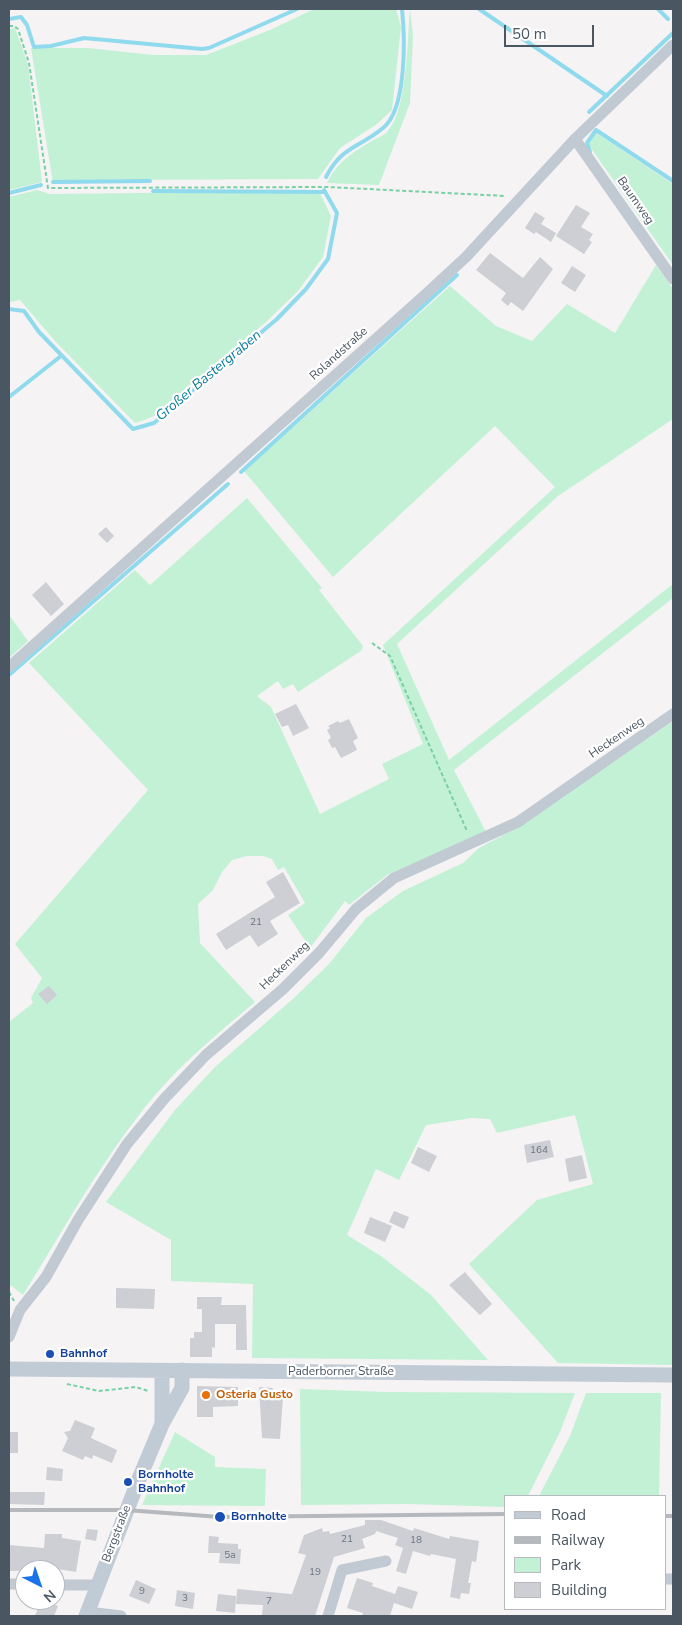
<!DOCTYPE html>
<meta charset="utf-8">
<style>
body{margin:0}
#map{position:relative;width:682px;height:1625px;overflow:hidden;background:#f5f3f3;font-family:"Nunito Sans",sans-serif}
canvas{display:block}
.frame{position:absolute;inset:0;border:10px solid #4a5661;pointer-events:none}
.legend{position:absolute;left:504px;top:1495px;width:162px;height:115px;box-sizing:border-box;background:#fff;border:1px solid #b7bbc0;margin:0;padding:6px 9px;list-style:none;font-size:15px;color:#4a5661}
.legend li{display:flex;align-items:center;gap:10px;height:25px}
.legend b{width:25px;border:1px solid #b7bbc0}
.north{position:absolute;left:15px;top:1560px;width:50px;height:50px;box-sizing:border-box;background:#fff;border:1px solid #b7bbc0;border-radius:50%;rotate:139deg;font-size:14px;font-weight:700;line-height:20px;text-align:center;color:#4a5661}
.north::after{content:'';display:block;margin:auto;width:18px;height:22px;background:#1a73e8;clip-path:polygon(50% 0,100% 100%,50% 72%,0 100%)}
.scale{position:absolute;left:504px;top:25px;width:90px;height:22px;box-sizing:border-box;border:2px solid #4a5661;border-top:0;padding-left:6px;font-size:15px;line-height:18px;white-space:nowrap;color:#4a5661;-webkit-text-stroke:4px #fff;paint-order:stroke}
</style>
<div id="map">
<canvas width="682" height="1625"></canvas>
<div class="frame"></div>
<ul class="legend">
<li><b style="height:6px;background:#c1cbd6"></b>Road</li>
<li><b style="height:6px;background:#b5b8bd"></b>Railway</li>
<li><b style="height:14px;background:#c3f1d5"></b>Park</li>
<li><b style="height:14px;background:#cdcfd5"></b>Building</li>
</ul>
<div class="north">N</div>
<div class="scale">50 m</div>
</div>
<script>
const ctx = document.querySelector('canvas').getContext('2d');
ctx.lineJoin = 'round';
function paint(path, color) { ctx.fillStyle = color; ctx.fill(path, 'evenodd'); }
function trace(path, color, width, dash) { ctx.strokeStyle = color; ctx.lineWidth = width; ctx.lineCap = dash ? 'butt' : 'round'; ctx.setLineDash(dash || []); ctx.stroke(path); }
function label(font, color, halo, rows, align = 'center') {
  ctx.font = font + ' "Nunito Sans",sans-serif'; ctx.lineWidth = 4.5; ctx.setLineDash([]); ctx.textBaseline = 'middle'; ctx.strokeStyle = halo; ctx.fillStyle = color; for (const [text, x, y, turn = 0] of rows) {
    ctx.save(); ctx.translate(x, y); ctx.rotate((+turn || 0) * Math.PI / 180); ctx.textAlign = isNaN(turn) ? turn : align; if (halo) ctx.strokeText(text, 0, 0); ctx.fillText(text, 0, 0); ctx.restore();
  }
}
paint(new Path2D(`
 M314,9H396L401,27L392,110L377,124L340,148L318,179L82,180L53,183L31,48H88L153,55H206L270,30Z
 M410,9L413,35L410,103L379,185L327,183C337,162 351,154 370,142C375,139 383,136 387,132C408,110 407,40 410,9Z
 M15,28L28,64L42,182L9,190V29Z
 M595,132L673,184V265L586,141Z
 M37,190L50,194L319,191L331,216L323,257L298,291L266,322L177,396C165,411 153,418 135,423L55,341L20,300L9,302V197Z
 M656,265L673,289V419L558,496L397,644L449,760L673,584V598L454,770L486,832L387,875L349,905L345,901L310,948L288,915L305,903L284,867L278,870L272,859L263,856H247L232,860L222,872L213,890L198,904L200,943L255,1002C221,1031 185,1060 155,1095C104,1156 65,1227 23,1295L9,1284V1022L33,1003L31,998L42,978L15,944L148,790L29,663L135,570L150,585L247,498L322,588L319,590L363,646L361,651L298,692L293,684L283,689L278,681L257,696L271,707L320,814L389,779L382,764L423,744L383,645L555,487L495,426L333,577L244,471L450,286L496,326L532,341L567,304L615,333Z
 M9,615L28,641L9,658Z
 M673,721V1365L558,1363L469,1264L537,1200L593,1184L575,1115L497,1133L490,1119L472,1118L426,1125L399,1180L376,1169L347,1235L381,1256L431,1295L488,1360L252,1358L253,1284L171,1281V1240L106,1202L175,1110L215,1067L294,998L329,964L366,918L403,891L463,863L479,848L520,826Z
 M300,1389L387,1392L575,1393L560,1432L528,1496H506V1507L409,1504L301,1505Z
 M586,1393H661L659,1496H539L570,1436Z
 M175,1432L215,1457V1467L266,1469L265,1506L142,1505Z`), '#c3f1d5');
trace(new Path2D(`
 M479,9L607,96
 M658,9L668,19
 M9,19L21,17L27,25L34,47L51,46L84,38L202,49L209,48L297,9
 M589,112L673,33
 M596,130L673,181
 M590,152L587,143L596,130
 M326,177C342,146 359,148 383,128C407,109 405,37 402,9
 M53,182L150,181
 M153,191L325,192
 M9,193L41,185
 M9,309L24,311L39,332L133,429L154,423L277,319L306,289L328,259L337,213L324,190
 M9,397L61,356
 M241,472L457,275
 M9,675L228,484`), '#90daee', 4);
paint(new Path2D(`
 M576,205L590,213L581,227L593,234L589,240L592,242L584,254L556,236Z
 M535,212L545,218L541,224L556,233L551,242L536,232L534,234L525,228Z
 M490,253L523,278L540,257L553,269L523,311L511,302L508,306L501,300L506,293L476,270Z
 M572,266L586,275L575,292L561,283Z
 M106,527L114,536L107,543L98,534Z
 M46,582L64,604L51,616L32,595Z
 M296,704L309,728L293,736L288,725L282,727L275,714Z
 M349,719L358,738L353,741L357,750L341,758L335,747L332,748L328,740L331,738L327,730L330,728L328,726L338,721L340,723Z
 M283,872L300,903L270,921L278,934L258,947L250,935L226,950L216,934L275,897L266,882Z
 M49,986L57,995L47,1004L38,994Z
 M550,1140L554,1157L527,1163L524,1145Z
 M418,1147L437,1156L429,1172L411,1163Z
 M582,1155L587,1178L569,1182L565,1159Z
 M394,1211L409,1217L404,1229L389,1222Z
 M370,1217L392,1226L385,1242L364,1233Z
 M465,1272L492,1304L480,1315L449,1285Z
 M116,1288L155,1289L154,1309L116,1308Z
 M197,1297H222L221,1305H246L247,1350H236V1324H215V1348L212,1347V1357H190V1338H194V1332H202V1309H197Z
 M197,1386L238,1387V1406L213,1407V1417H197Z
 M259,1387L273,1388L272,1395L283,1396L280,1439L262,1438Z
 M75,1420L95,1428L91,1438L117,1450L112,1463L93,1455L92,1459L85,1456L83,1460L62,1451L68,1438L64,1432L70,1431Z
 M9,1432H18V1453H9Z
 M47,1467L63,1469L62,1481L46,1480Z
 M9,1492H45L44,1505L9,1504Z
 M365,1520H381L413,1531L414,1528L449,1539L450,1536L479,1541L476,1562L472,1561L468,1583H471L469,1594L461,1593L460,1599L450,1597L456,1559L431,1554L430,1556L413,1551L406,1574L396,1571L403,1548L395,1545L398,1538L376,1531L375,1534L362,1539L365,1548L334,1557L315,1616H262L263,1605L236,1604L237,1589L292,1594L306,1555L298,1553L304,1535L322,1528L323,1532L329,1531L330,1534L365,1525Z
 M87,1529L98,1530L96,1541L85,1539Z
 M45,1534H62V1538L81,1541L76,1572L45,1567L44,1570L9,1571V1545L44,1548Z
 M209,1536L219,1537L218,1543L238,1544V1549H241L240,1564L219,1563L220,1553H208Z
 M357,1578L373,1583L372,1586L395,1594L398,1586L418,1592L412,1609L394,1603L390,1616H362L363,1613L347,1608Z
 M136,1580L156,1589L149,1604L129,1596Z
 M177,1590L195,1593L193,1609L175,1606Z
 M218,1594L236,1596L235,1613L216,1611Z
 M41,1600L58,1606L54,1616H35Z`), '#cdcfd5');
trace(new Path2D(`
 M9,26H14L18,29L29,63L48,188L328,187L506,196
 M372,643L390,656L467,831
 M9,1292L14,1301
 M67,1384L99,1391L136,1387L148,1391`), '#7ad0a6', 2, [4, 2.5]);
trace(new Path2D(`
 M575,139L673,279
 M9,667L427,293L466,257L575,139L673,45
 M9,1337L20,1310L46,1277L78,1220L127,1144L164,1099L206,1055L283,989L319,953L356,909L394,878L518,822L673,714
 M666,1579H673
 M9,1584H25
 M55,1585H98
 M88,1612L121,1616
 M328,1616L342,1570L386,1561`), '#c1cad2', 11);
trace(new Path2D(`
 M9,1369L673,1375
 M162,1422V1371
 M86,1616L139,1479L162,1424L182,1388V1370`), '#c1cbd6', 15);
trace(new Path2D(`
 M9,1510H126L220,1517L506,1514
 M666,1516H673`), '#b5b8bd', 4);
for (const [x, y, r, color] of [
 [50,1354,5,"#1a4fb4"],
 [206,1395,5,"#e8710a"],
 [128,1482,5,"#1a4fb4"],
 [220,1517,6,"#1a4fb4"]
]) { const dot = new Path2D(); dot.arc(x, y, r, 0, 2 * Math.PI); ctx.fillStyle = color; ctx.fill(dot); trace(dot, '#fff', 2); }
label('10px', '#6b747e', null, [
 ["21",256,923],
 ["164",539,1151],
 ["21",347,1540],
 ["18",416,1541],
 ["5a",230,1556],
 ["19",315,1573],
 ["9",142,1592],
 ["3",185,1599],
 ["7",269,1602]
]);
label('12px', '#4a5661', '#fff', [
 ["Baumweg",635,201,55],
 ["Rolandstraße",339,354,-42],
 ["Heckenweg",617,738,-34],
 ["Heckenweg",285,966,-44],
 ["Paderborner Straße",341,1372],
 ["Bergstraße",117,1534,-69]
]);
label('bold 12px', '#164399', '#fff', [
 ["Bahnhof",60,1354],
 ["Bornholte",138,1475],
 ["Bahnhof",138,1489],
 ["Bornholte",231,1517]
], 'left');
label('bold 12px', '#c56008', '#fff', [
 ["Osteria Gusto",216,1395]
], 'left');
label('italic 14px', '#0c7c9b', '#fff', [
 ["Großer Bastergraben",209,376,-40]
]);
</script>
